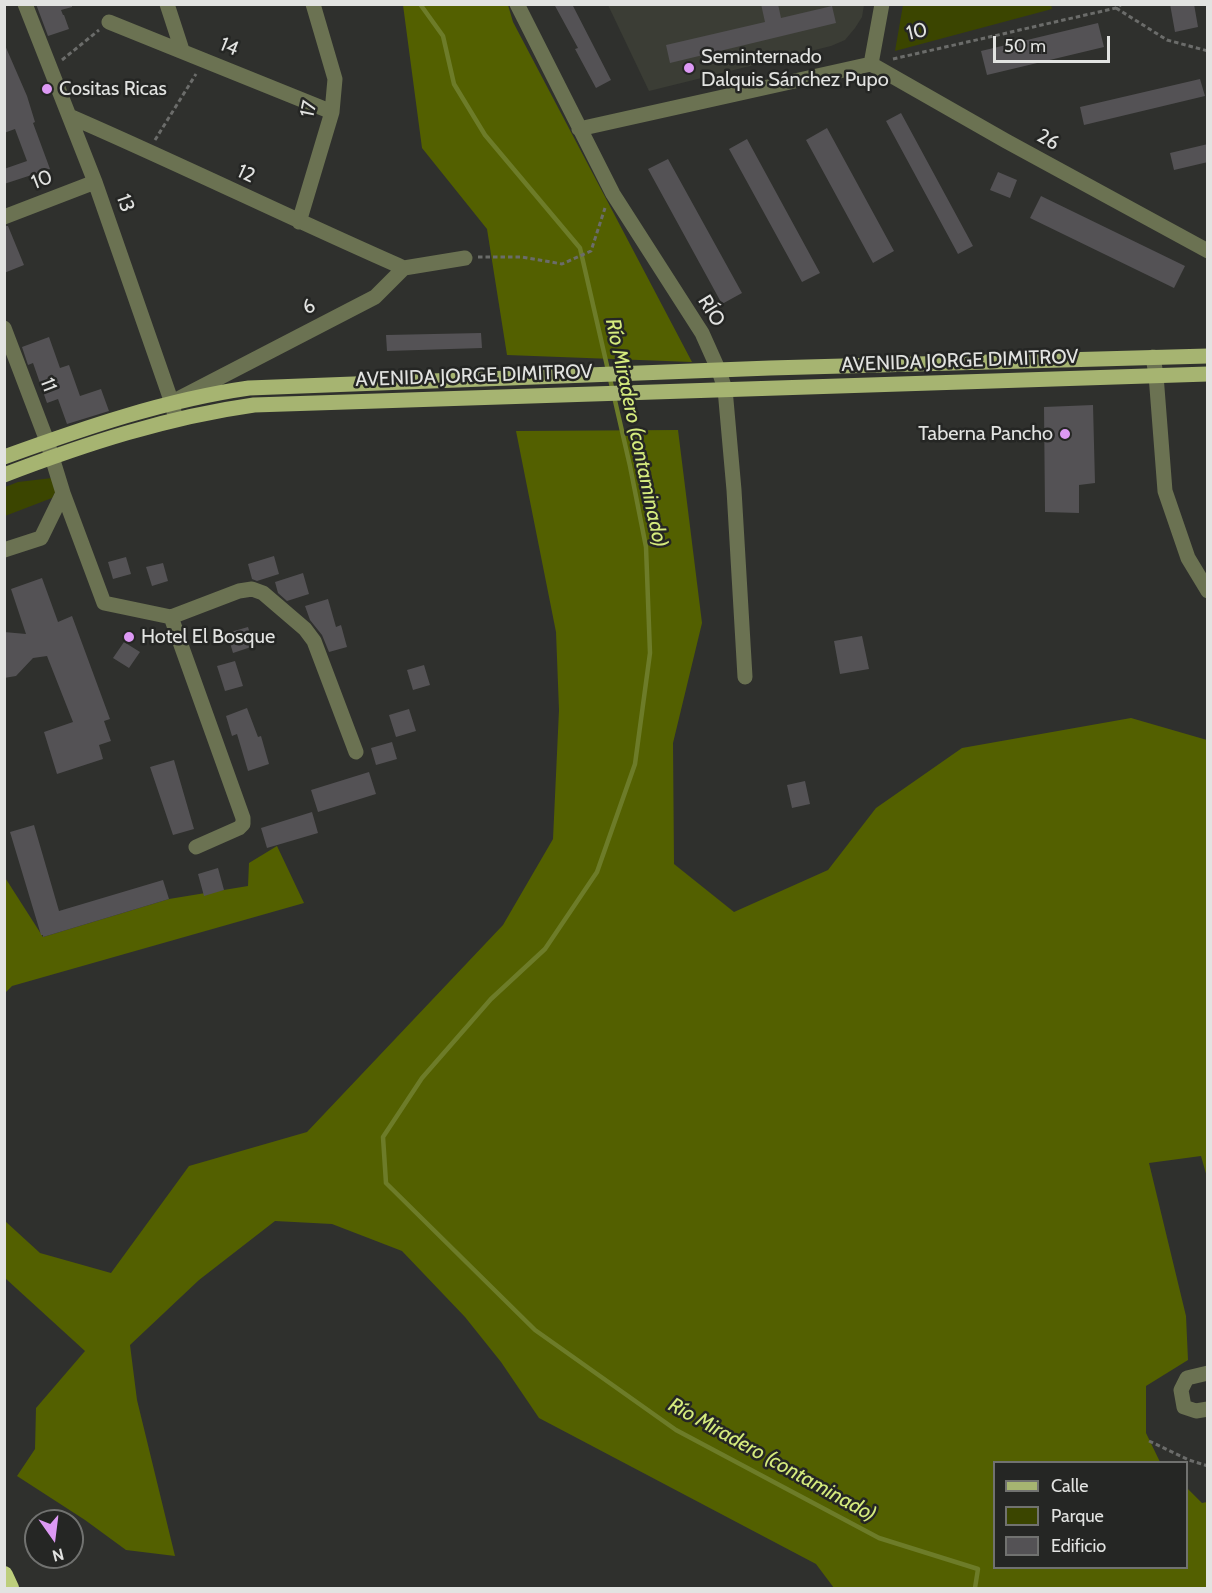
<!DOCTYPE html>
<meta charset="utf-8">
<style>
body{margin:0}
#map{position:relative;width:1212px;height:1593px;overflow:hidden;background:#2f302d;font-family:Cabin,sans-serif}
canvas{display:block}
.frame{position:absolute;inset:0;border:6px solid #e2e3e1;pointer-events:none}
.legend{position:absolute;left:993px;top:1461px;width:195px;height:108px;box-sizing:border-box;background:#252624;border:2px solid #717270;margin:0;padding:8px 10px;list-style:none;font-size:18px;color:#e2e3e1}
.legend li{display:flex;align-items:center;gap:12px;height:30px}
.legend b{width:30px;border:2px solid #717270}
.north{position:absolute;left:24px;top:1509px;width:60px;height:60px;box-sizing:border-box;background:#252624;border:2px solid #717270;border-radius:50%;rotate:166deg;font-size:16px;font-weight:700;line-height:24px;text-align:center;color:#e2e3e1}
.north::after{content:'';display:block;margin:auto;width:21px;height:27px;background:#dd99f4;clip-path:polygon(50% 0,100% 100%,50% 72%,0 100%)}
.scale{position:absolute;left:993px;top:36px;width:117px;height:27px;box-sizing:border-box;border:3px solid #e2e3e1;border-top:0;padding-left:8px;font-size:18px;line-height:21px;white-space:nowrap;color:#e2e3e1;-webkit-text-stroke:4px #252624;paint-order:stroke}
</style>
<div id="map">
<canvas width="1212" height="1593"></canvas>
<div class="frame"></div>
<ul class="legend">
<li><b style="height:8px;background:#a6b471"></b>Calle</li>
<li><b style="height:16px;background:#3b4500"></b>Parque</li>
<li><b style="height:16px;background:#545255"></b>Edificio</li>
</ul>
<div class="north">N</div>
<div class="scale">50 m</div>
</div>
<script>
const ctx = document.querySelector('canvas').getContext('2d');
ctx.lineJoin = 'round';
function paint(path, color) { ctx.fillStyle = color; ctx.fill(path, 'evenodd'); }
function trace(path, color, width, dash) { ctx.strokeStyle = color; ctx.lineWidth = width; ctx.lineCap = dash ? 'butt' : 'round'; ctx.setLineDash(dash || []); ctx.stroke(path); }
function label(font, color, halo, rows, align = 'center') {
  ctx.font = font + ' Cabin,sans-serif'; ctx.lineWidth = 5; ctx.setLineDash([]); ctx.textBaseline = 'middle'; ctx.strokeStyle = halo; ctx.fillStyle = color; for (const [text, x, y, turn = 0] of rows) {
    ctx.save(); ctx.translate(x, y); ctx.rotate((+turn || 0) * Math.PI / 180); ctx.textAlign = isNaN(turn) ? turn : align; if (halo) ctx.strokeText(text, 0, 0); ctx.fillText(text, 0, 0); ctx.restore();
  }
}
paint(new Path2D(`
 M608,5H864L862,17L855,28L845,40L831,46L649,91Z`), '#3b3d35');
paint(new Path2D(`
 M903,5L1051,4L1052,9L895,51Z
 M52,478L57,489L52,498L5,516V487L18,482Z`), '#3b4500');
paint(new Path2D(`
 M403,5H508L513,22L692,362L507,355L487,229L422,148Z
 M678,430L702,623L673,743L674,864L734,912L828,870L876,808L962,748L1131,718L1207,740V1177L1201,1156L1149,1163L1186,1316L1188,1360L1146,1386V1433L1160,1462H994V1568H1186L1187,1488L1202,1503L1207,1502V1588H834L816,1564L539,1418L501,1362L465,1317L402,1251L332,1224L275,1221L199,1280L130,1345L137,1400L175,1556L126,1550L85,1520L17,1476L35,1449L36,1408L85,1351L5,1278V1221L40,1253L111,1273L189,1166L307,1132L503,925L553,839L559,710L556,632L516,431Z
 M277,846L304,903L12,986L5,993L4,876L43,937L169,899L248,886L249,863Z`), '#536000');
trace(new Path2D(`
 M420,4L443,36L454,84L485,135L580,248L630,466L646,547L650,653L635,764L597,872L545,949L491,999L422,1078L383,1137L386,1183L535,1330L676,1430L879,1538L978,1569L975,1588`), '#6d7c29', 4.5);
paint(new Path2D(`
 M36,4H72V7L61,10L63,15H64L69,29L48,36Z
 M554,4H572L611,80L596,88L575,49L578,48Z
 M761,4H778L781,18L832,6L836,23L670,63L666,45L765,22Z
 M1170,4H1194L1198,27L1175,32Z
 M1098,23L1104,47L987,75L981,51Z
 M4,43L27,96L35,122L33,123L50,169L4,184V169L27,161L15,129L4,133Z
 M1200,79L1205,96L1084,125L1080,107Z
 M901,113L973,246L958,254L886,121Z
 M827,128L894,251L873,263L806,140Z
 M747,139L820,273L802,282L729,149Z
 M1208,144V162L1174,170L1170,153Z
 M668,159L742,293L722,304L648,169Z
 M998,172L1017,180L1010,198L990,190Z
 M1041,196L1185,266L1174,288L1030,218Z
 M4,226H8L24,265L4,273Z
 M481,333L482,348L387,351L386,335Z
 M49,337L60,368L69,365L80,396L101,389L109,411L67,424L58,399L47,403L33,363L28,365L22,347Z
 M1093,405L1095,483L1079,485V513L1045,512L1044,407Z
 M274,556L279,574L257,581L252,579L248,564Z
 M126,557L131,574L113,579L108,562Z
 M163,563L168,581L152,586L146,567Z
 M303,573L309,594L287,601L278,593L275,582Z
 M42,578L58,622L72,616L110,719L104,721L111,741L99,745L103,759L57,774L44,732L73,722L47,656L33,658L16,676L4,678V632L26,634L11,589Z
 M328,599L336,627L341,625L347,647L329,652L322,635L310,620L305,606Z
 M248,627L254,646L233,653L227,633Z
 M862,636L869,669L840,674L834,641Z
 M124,642L140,652L129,668L113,658Z
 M235,661L243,686L225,691L217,666Z
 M424,665L430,685L413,690L407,670Z
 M247,708L258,737L261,736L269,764L248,771L237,734L232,736L226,716Z
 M409,709L416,731L396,737L389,715Z
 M392,742L397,759L376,765L371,748Z
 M174,760L194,829L173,835L150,767Z
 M369,772L376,794L318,812L311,790Z
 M805,781L810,804L792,808L787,785Z
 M312,812L318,833L267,848L261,828Z
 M34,825L59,911L163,880L169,899L43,937V935H41L10,832Z
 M218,868L224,890L204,896L198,874Z`), '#545255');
trace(new Path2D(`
 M1116,8L1167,40L1208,51
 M893,59L1116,8L1122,4
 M62,60L99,30
 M155,140L196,74
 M478,257H522L562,264L591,251L605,208
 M1149,1441L1189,1460L1208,1466`), '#6b6c6a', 3, [4.5, 3]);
trace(new Path2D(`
 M25,4L95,182L172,403L175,416
 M167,4L182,50
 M517,4L613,194L702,333L719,371L725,389L734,490L745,677
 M109,22L332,112
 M871,64L1006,141L1208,251
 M871,64L882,4
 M69,116C182,165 292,219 404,268
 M579,129L871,64
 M4,217L95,182
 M299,222L332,112L335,79L313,4
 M4,328L47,441L63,493L41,538L4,550
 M1153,357L1156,375L1165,491L1188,558L1208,591
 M180,398L375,297L404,268L465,258
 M63,493L104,603L171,617L239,591L252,589L263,593L305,629L314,641L356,752
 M171,617L243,818V824L239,828L196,847
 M1208,1373L1187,1378L1181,1390L1184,1407L1196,1411L1208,1409`), '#6b7252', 15);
trace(new Path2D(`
 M4,457C84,428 165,400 249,388L770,368L1208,356
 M4,475C85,444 168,417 254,405L1208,374`), '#a6b471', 15);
trace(new Path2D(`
 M4,1575L10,1588`), '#bdce7c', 18);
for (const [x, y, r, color] of [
 [689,68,6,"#dd99f4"],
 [47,89,6,"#dd99f4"],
 [1065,434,6,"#dd99f4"],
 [129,637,6,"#dd99f4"]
]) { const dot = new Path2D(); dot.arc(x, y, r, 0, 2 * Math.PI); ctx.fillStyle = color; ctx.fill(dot); trace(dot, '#252624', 2); }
label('20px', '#e2e3e1', '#252624', [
 ["10",917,32,-13],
 ["14",229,47,22],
 ["17",309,109,-78],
 ["26",1048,140,29],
 ["12",246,174,25],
 ["10",42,180,-21],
 ["13",125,203,71],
 ["6",309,307,-28],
 ["RÍO",711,311,58],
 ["AVENIDA JORGE DIMITROV",960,361,-2],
 ["AVENIDA JORGE DIMITROV",474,376,-2],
 ["11",48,385,69]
]);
label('20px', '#e2e3e1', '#252624', [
 ["Seminternado",701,57],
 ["Dalquis Sánchez Pupo",701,80],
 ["Cositas Ricas",59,89],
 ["Taberna Pancho",1053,434,"right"],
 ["Hotel El Bosque",141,637]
], 'left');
label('italic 21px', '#d5eb7d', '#252624', [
 ["Río Miradero (contaminado)",636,433,78],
 ["Río Miradero (contaminado)",772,1460,29]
]);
</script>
